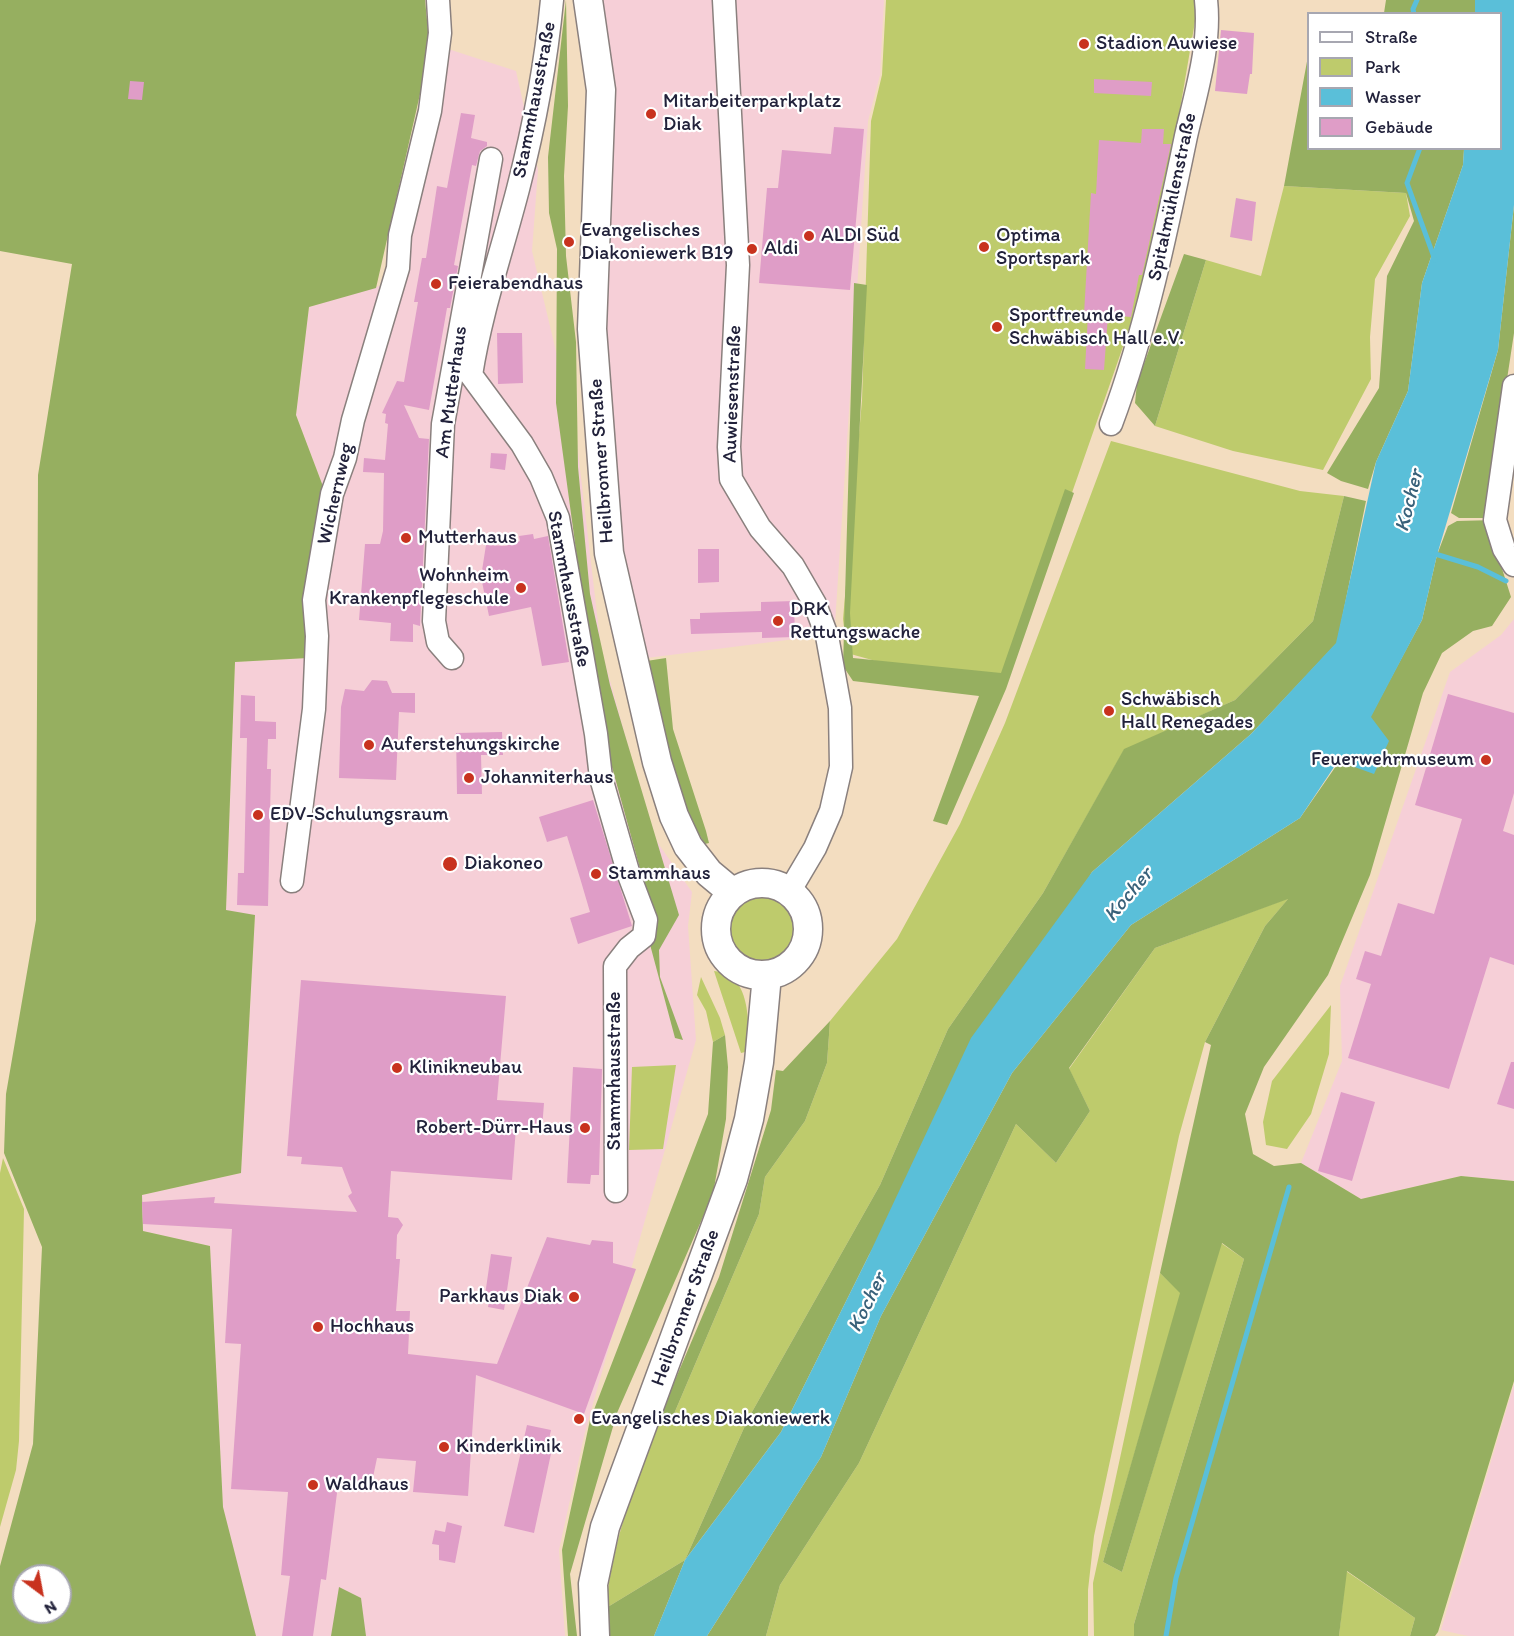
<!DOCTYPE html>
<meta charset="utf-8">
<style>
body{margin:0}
#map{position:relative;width:1514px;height:1636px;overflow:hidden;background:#f3ddc0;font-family:Itim,sans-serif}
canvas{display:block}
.legend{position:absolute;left:1307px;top:12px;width:195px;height:138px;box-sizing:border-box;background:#fff;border:2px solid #a7a7b1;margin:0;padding:8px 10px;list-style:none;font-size:18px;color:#22223b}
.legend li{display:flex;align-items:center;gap:12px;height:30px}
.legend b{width:30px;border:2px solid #a7a7b1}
.north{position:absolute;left:12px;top:1564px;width:60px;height:60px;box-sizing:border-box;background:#fff;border:2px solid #a7a7b1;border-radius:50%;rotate:148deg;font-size:16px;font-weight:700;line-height:24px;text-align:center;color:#22223b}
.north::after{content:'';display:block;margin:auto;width:21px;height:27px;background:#c8321e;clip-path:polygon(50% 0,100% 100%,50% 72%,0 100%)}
</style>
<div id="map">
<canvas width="1514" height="1636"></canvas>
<ul class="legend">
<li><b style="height:8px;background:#fff"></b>Straße</li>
<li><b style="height:16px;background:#becb6c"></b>Park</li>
<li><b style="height:16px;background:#5abfd9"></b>Wasser</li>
<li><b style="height:16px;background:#df9dc7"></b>Gebäude</li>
</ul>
<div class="north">N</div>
</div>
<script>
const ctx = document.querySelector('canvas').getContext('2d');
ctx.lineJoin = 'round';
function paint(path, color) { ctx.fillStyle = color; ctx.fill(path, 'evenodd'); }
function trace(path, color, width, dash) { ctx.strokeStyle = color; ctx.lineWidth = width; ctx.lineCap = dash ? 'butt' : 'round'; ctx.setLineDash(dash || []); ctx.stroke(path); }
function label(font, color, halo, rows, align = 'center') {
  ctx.font = font + ' Itim,sans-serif'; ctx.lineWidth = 4.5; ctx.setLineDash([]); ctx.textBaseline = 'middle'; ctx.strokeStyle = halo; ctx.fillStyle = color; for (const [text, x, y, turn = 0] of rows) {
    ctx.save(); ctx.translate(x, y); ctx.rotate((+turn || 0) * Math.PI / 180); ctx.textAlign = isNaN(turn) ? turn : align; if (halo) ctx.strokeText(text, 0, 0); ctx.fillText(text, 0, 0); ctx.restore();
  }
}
paint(new Path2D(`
 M592,0H884L880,75L868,121L835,624L818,636L647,658L609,553Z
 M445,48L516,71L538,170L532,251L576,435L601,648L653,836L692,892L688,926L696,1040L585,1432L559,1550L565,1636H255L223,1507L210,1246L142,1231V1195L241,1173L255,916L226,911L235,662L307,658L324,489L296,415L309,307L396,281L425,181Z
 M1514,619V1181L1461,1176L1361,1199L1301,1163L1342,1061L1340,986L1450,672L1501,635Z
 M1514,1384V1636H1468L1441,1630Z`), '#f6cfd7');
paint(new Path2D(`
 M886,0H1197L1198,4L1155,255L1001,696L847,653L843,619L862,400L871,121L882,75Z
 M1284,186L1406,193L1410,216L1375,279L1370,337L1371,379L1323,470L1233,451L1155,426L1206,260L1261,276Z
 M1111,441L1300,491L1344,496L1313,621L1235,700L1124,750L1043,893L948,1029L880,1185L748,1419L685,1560L606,1608C612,1539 638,1477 661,1413L668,1428L759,1214L765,1177L805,1121L827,1063L830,1021L897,939L960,824L1005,723Z
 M726 930a35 35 0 1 1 70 0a35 35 0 1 1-70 0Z
 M1289,898L1265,926L1205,1042L1179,1136L1094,1536L1088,1590V1636H766L780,1585L859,1463L1016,1124L1056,1163L1090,1111L1069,1069L1155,948Z
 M714,971C752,974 748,1023 749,1051L741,1053Z
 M701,977L720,1018L725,1035L713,1042L706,1011L697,995Z
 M1331,1005L1329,1054L1311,1114L1287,1149L1266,1145L1263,1122L1272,1081Z
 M676,1065L663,1149L629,1150L632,1067Z
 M3,1158L24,1209L19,1441L16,1470L0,1527V1173Z
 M1221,1243L1244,1259L1148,1576L1134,1624V1636H1094L1093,1583L1160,1273L1181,1293L1103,1562L1122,1572Z
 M1346,1571L1415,1618L1410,1636H1339Z`), '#becb6c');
paint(new Path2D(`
 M0,0H425L430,50L376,288L309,307L296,415L324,489L308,658L235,662L226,910L255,915L241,1173L142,1195L143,1231L210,1246L223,1507L256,1636H0V1566L33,1444L42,1247L4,1153L6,1094L36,920L38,475L72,264L0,251ZM24,1576H60V1612H24Z
 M566,0L568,106L564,176L566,256L576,342L578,467L590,594L610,685L679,915L659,950L660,977L683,1040L675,1038L648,937L655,923L599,720L556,403L557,249L549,213L548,157Z
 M1386,0H1475V13H1384Z
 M1308,56V148L1464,149L1463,165L1422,283L1408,391L1376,462L1368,489L1341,481L1327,473L1379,388L1387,276L1414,221L1406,193L1284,186Z
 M1514,205V333L1486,518H1459L1451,513L1498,350Z
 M1184,254L1206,260L1155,426L1135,403L1137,383Z
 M854,283L867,285L850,613L853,658L1001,673L1065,489L1074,493L1006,689L947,825L933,821L979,696L853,681L843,666Z
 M1344,496L1366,501L1337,643L1251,734L1092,872L869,1255L781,1432L685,1560L654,1636H606V1608L685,1560L748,1419L880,1185L948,1029L1043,893L1124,749L1235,700L1313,621Z
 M1495,520L1498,556L1511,597L1492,626L1473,631L1442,653L1423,693L1370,875L1328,975L1264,1067L1245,1114L1253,1154L1274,1166L1301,1163L1361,1199L1461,1176L1514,1181V1381L1438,1632L1435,1636H1410L1415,1618L1347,1571L1339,1636H1134V1624L1148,1576L1244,1259L1222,1243L1122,1572L1103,1562L1180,1293L1160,1273L1211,1045L1205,1042L1265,926L1288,899L1155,948L1069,1068L1090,1111L1056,1163L1016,1124L859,1463L780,1585L766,1636H707L821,1457L881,1316L1012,1073L1131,925L1300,818L1370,717L1422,620L1437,555L1448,526L1457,521Z
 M666,658L673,729L706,831L709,843L705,844L685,812L640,662Z
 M830,1021L827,1063L805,1121L765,1177L759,1214L668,1428L661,1413L719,1277L771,1110L776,1070L783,1071Z
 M725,1035L728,1067L726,1119L713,1194L617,1413L570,1574L577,1636H568L562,1550L590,1420L708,1114L713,1042Z
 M339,1587L361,1598L366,1636H331Z`), '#96af60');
paint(new Path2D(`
 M1475,0H1514V205L1498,350L1437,555L1422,620L1371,717L1389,741L1374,774L1338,761L1300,818L1131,925L1012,1073L881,1316L821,1457L707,1636H654L685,1560L781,1432L869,1255L971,1038L1092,872L1251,734L1336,643L1376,462L1408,391L1422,283L1463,165L1464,149L1500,148V14L1475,13Z`), '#5abfd9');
trace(new Path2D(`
 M1414,14L1413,9L1417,0
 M1420,148L1407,183L1435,260
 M1432,553L1478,567L1506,581
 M1166,1636L1176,1578L1289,1187`), '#5abfd9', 5);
paint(new Path2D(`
 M1221,30L1254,33L1252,74H1250L1247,94L1215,91Z
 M1094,79L1152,82L1151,96L1094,93Z
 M130,81L144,82L142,100L128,99Z
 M461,113L475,115L471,138L487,142V146L480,151L476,166L472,165L454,265L458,266L450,308H447L429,410L404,405L419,438L429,439L423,562L420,626L413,624V642L390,641L391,623L359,620L365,544H380L383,531L384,473L363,472L364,458L385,460L388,424L385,423L386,414L382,413L397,381L404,382L418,302H414L422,258H426L437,186L447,188Z
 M834,127L864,129L850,290L759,283L767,188H778L782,150L831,154Z
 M1142,129H1164L1163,144H1171L1142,275H1139L1131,317L1108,315L1104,370L1085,369L1088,314H1084L1091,193L1096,194L1099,140L1141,143Z
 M1236,198L1256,202L1252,241L1230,237Z
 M497,333H522L523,383L498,384Z
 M491,453L507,454L505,470L490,468Z
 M533,534L534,539L548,536L569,662L542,666L531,607L489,616L481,577L486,545L505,546L520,541L519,536Z
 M698,549H719V582L698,583Z
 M794,601L795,637L762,638V632L691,634L690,619H700V613L761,611V602Z
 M372,680L387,681L392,693H415V713L399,712L396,780L339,778L341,707L345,689L364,691Z
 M1448,694L1514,713V793L1503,831L1514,835V965L1490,957L1449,1089L1348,1058L1371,984L1356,979L1365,951L1381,956L1398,903L1434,914L1462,819L1415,805Z
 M241,695L255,696V721L276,722V739H268L267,769H271L268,906L237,905L238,873H244L247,738H240Z
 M502,732L503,755H481L482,794H457L456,733Z
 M593,800L632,926L578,944L570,918L590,912L580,878L567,836L547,842L539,817Z
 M301,980L506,996L497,1100L544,1103L542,1129L516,1127L512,1180L391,1171L388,1217L398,1218L403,1225L397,1235L396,1259H400L396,1311H410L408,1354L497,1364L547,1237L590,1245L592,1240L613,1242V1263L636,1269L584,1414L476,1375L468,1496L413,1492L416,1461L377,1458L372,1482L357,1486L338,1485L326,1580L321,1579L313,1636H282L290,1576L281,1575L288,1492L231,1489L241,1344L225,1343L232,1229L143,1224L142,1202L215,1197L214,1203L357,1212L348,1196L352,1193L342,1167L301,1164L302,1157L287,1156Z
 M1511,1062H1514V1109L1497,1104Z
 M573,1067L602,1069L599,1175H591L590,1184L567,1183Z
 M1341,1092L1375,1102L1352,1181L1318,1171Z
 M491,1254L512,1257L504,1310L488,1307L490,1296L485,1295Z
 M527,1425L551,1430L547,1448L552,1449L534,1533L504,1526Z
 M447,1522L462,1526L455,1563L439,1560V1545L432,1544L435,1530L445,1532Z`), '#df9dc7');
const minor = new Path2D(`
 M552,0C546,64 534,127 518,189C502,251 481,311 471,375L522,444L541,477L558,518L596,734L601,778L629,875L646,920L644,936L629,948L615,966L616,1191
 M724,0L738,265L729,447L731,479L760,528L793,566L815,604L827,636L840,708L841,767L831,811L815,848L789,892
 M1514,386L1495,520L1504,549L1514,565
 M1111,424C1146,330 1166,233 1186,136C1196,92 1211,45 1206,0
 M452,658L438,642L434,621L443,424L491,159
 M292,881L314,709L317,636L314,600L332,494L345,458L353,420L398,268L400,235L430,111L440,33L438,0`);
const major = new Path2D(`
 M588,0L601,90L592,329L609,553L657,762L674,816L688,846L709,873L733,893
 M716 929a46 46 0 1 1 92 0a46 46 0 1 1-92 0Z
 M595,1636L593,1584L605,1527L733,1179L749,1119L759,1062L767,975`);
trace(minor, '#8a807e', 25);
trace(major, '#8a807e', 31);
trace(minor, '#fff', 22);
trace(major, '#fff', 28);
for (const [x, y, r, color] of [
 [1084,44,6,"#c8321e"],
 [651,114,6,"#c8321e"],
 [809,236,6,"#c8321e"],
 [569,242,6,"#c8321e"],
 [984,247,6,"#c8321e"],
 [752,249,6,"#c8321e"],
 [436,284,6,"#c8321e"],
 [997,327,6,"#c8321e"],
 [406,538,6,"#c8321e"],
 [521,588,6,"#c8321e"],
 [778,621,6,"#c8321e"],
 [1109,711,6,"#c8321e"],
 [369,745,6,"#c8321e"],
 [1486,760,6,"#c8321e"],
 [469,778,6,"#c8321e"],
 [258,815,6,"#c8321e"],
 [450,864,8,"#c8321e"],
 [596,874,6,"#c8321e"],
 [397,1068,6,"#c8321e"],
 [585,1128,6,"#c8321e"],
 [574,1297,6,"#c8321e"],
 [318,1327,6,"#c8321e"],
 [579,1419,6,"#c8321e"],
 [444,1447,6,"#c8321e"],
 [313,1485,6,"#c8321e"]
]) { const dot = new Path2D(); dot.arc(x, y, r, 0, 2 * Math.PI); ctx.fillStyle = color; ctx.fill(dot); trace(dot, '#fff', 2); }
label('20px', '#22223b', '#fff', [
 ["Stadion Auwiese",1096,44],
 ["Mitarbeiterparkplatz",663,102],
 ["Diak",663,125],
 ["Evangelisches",581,231],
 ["Diakoniewerk B19",581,254],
 ["ALDI Süd",821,236],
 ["Optima",996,236],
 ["Sportspark",996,259],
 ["Aldi",764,249],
 ["Feierabendhaus",448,284],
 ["Sportfreunde",1009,316],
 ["Schwäbisch Hall e.V.",1009,339],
 ["Mutterhaus",418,538],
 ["Wohnheim",509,576,"right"],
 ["Krankenpflegeschule",509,599,"right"],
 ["DRK",790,610],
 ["Rettungswache",790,633],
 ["Schwäbisch",1121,700],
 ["Hall Renegades",1121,723],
 ["Auferstehungskirche",381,745],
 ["Feuerwehrmuseum",1474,760,"right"],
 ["Johanniterhaus",481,778],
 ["EDV-Schulungsraum",270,815],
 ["Diakoneo",464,864],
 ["Stammhaus",608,874],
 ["Klinikneubau",409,1068],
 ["Robert-Dürr-Haus",573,1128,"right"],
 ["Parkhaus Diak",562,1297,"right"],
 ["Hochhaus",330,1327],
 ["Evangelisches Diakoniewerk",591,1419],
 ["Kinderklinik",456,1447],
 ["Waldhaus",325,1485]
], 'left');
label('20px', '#22223b', '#fff', [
 ["Stammhausstraße",535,100,-79],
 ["Spitalmühlenstraße",1173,197,-78],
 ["Am Mutterhaus",452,392,-82],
 ["Auwiesenstraße",733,394,-88],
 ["Heilbronner Straße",602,461,-94],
 ["Wichernweg",336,494,-77],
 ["Stammhausstraße",568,589,79],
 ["Stammhausstraße",615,1071,-90],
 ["Heilbronner Straße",686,1308,-70]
]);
label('italic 21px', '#38617a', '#fff', [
 ["Kocher",1410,501,-76],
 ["Kocher",1129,895,-50],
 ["Kocher",868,1303,-64]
]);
</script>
